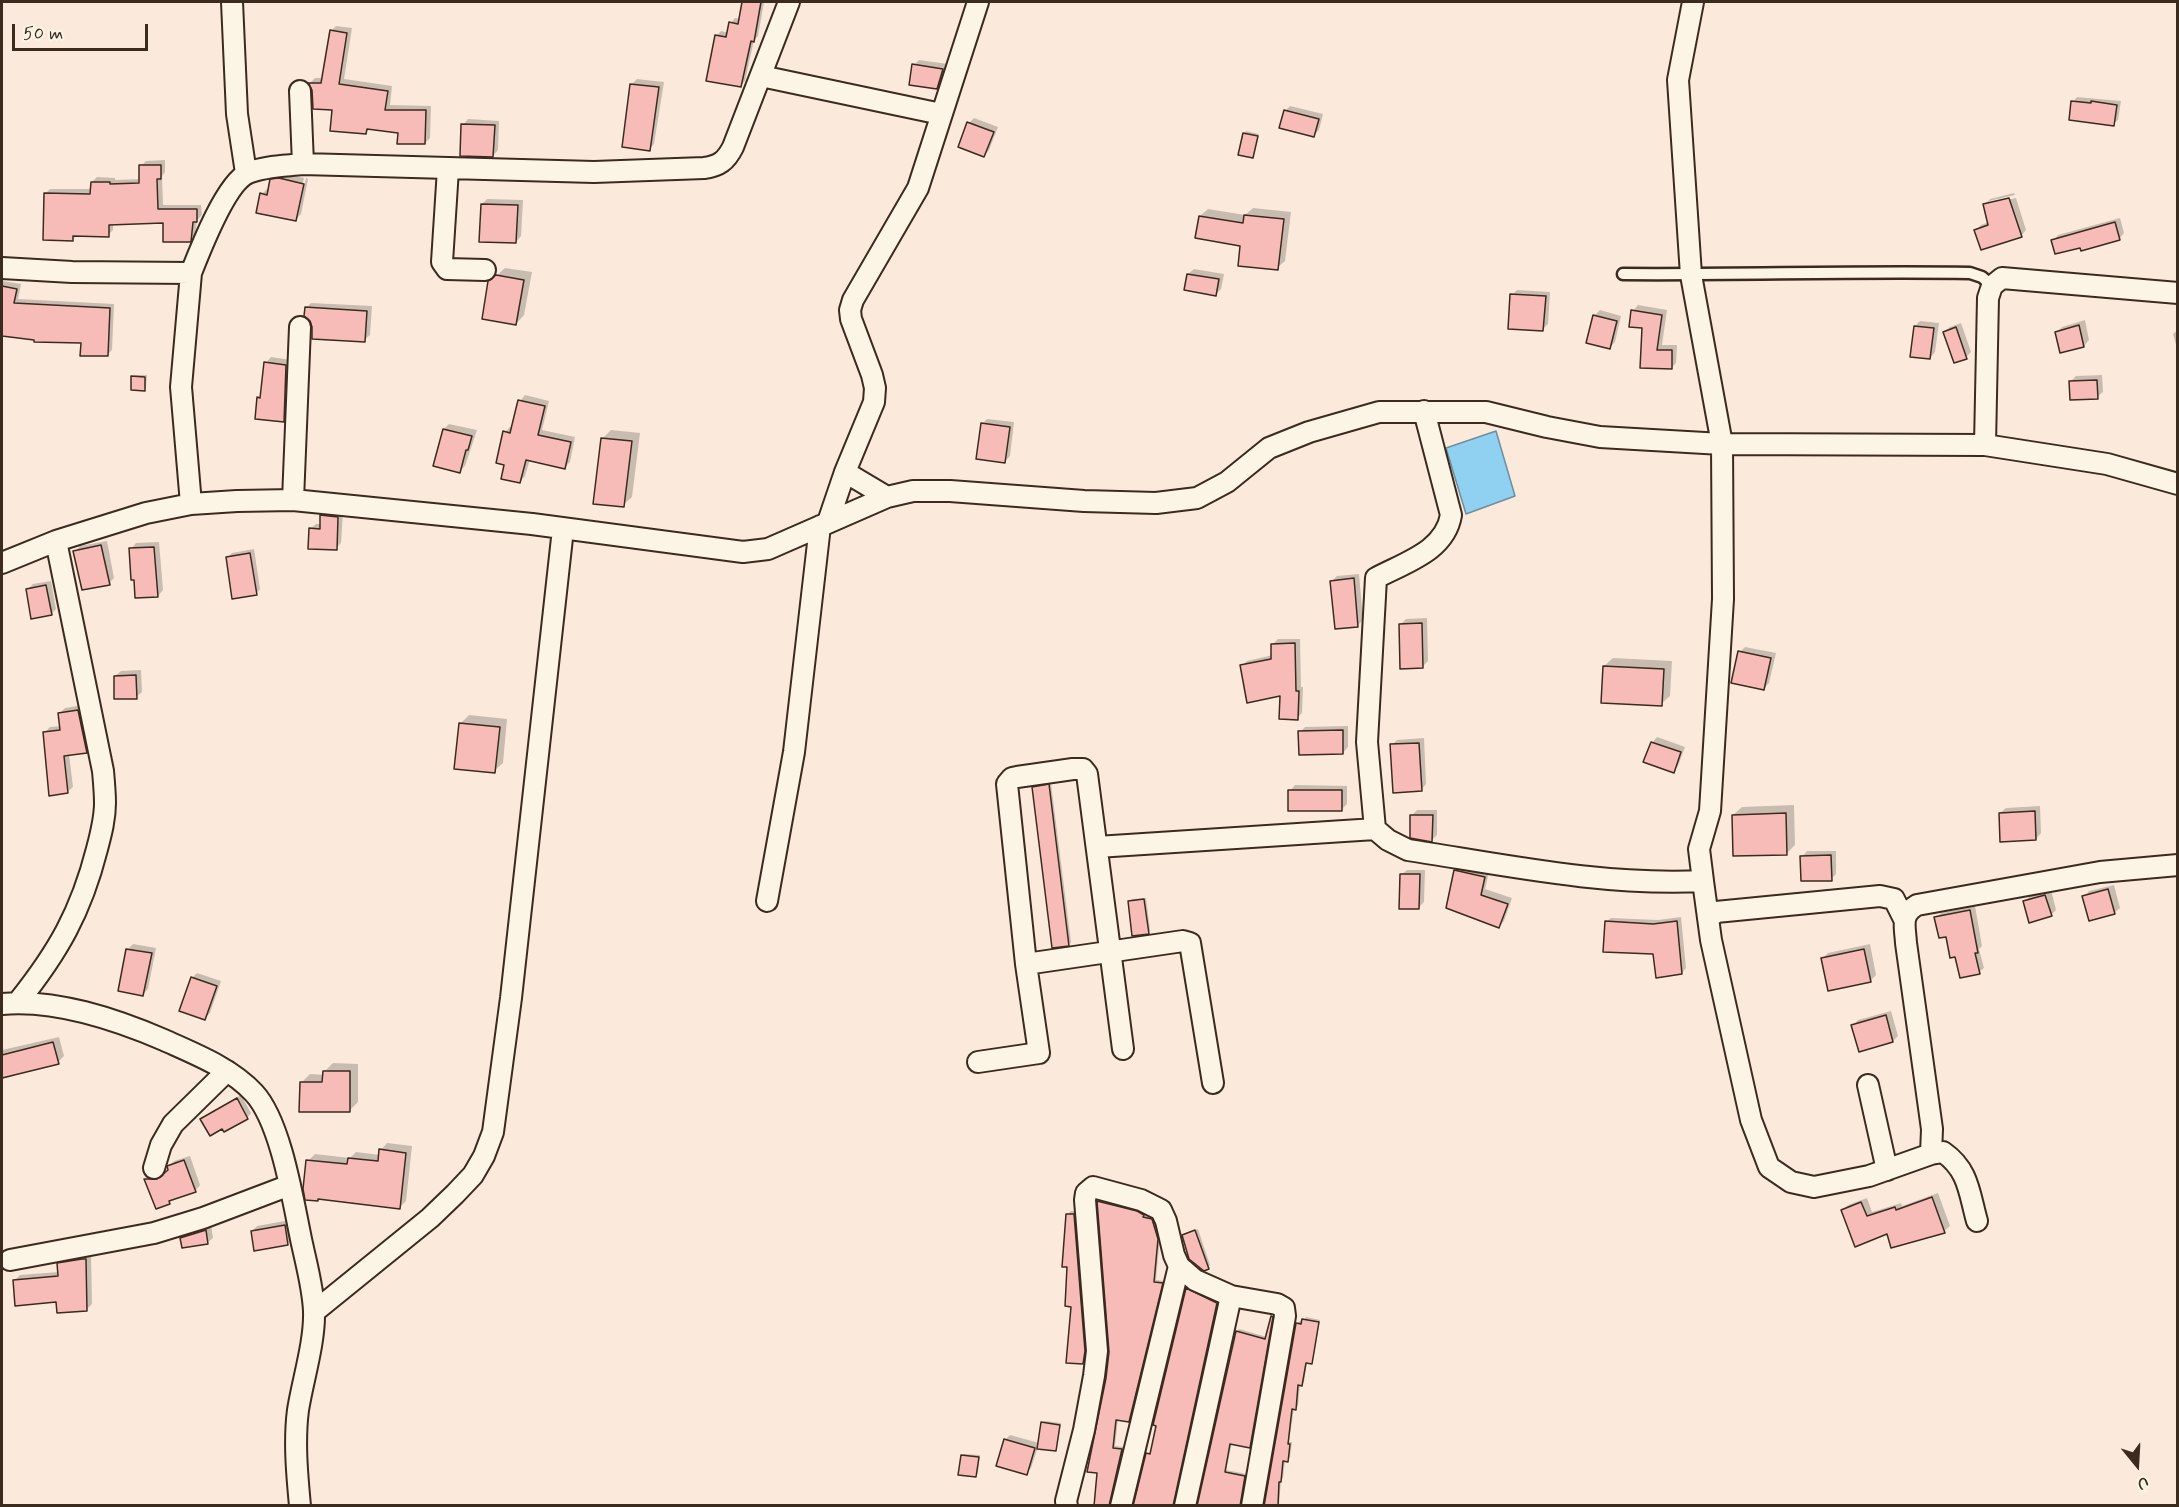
<!DOCTYPE html>
<style>
body{margin:0}
#map{position:relative;width:2179px;height:1507px;overflow:hidden;background:#fbeadc;font-family:Mynerve,sans-serif}
canvas{display:block}
.frame{position:absolute;inset:0;border:3px solid #3b2a1e;pointer-events:none}
.north{position:absolute;left:2107px;top:1435px;width:60px;height:60px;-webkit-text-stroke:4px #fcf5e5;paint-order:stroke;rotate:162deg;font-size:16px;font-weight:700;line-height:24px;text-align:center;color:#3b2a1e}
.north::after{content:'';display:block;margin:auto;width:21px;height:27px;background:#3b2a1e;clip-path:polygon(50% 0,100% 100%,50% 72%,0 100%)}
.scale{position:absolute;left:12px;top:24px;width:136px;height:27px;box-sizing:border-box;border:3px solid #3b2a1e;border-top:0;padding-left:8px;font-size:18px;line-height:21px;white-space:nowrap;color:#3b2a1e;-webkit-text-stroke:4px #fcf5e5;paint-order:stroke}
</style>
<div id="map">
<canvas width="2179" height="1507"></canvas>
<div class="frame"></div>
<div class="north">U</div>
<div class="scale">50 m</div>
</div>
<script>
const ctx = document.querySelector('canvas').getContext('2d');
ctx.lineJoin = 'round';
function paint(path, color) { ctx.fillStyle = color; ctx.fill(path, 'evenodd'); }
function trace(path, color, width, dash) { ctx.strokeStyle = color; ctx.lineWidth = width; ctx.lineCap = dash ? 'butt' : 'round'; ctx.setLineDash(dash || []); ctx.stroke(path); }
const water = new Path2D(`
 M1496,431L1515,496L1466,514L1446,448Z`);
paint(water, '#90d0f1');
trace(water, '#6e8e9d', 1.5);
paint(new Path2D(`
 M743,2H764L758,36L754,40L745,81L741,85L717,35L721,31L729,33L731,23L735,18L740,19Z
 M336,26L352,28L344,79L392,86L390,105L431,106L430,138L425,143L399,132L370,128L366,132L334,108L313,90L310,83L315,78H323L331,31Z
 M919,60L948,64L942,82L937,88L914,65Z
 M637,79L664,82L654,144L649,149L632,84Z
 M2077,97L2121,101L2118,120L2113,124L2073,102Z
 M1290,106L1323,114L1319,130L1314,135L1285,111Z
 M974,118L998,127L989,150L984,156L969,123Z
 M468,119L499,121L498,150L493,156L463,125Z
 M1246,131L1259,134L1252,157L1244,133Z
 M165,160V172L162,176L163,205H201L202,215L197,220L195,235L190,240L164,221L113,223V230L108,235L78,234L73,239L45,194L50,189H92V182L97,177L115,178V180L141,179V166L146,161Z
 M285,174L304,178L295,216H298L306,178L308,179L301,214L295,220L262,194L267,189H270L272,180L277,175Z
 M2014,193L2015,195L1989,201V204L2016,198L2026,230L2021,236L1976,230L1981,225L1989,222L1985,205L1990,199Z
 M487,199L523,200L521,236L516,242L482,204Z
 M1253,208L1291,212L1285,261L1277,268L1200,216L1208,209L1245,215Z
 M2120,218L2124,233L2119,239L2081,246L2053,241L2058,235Z
 M505,268L532,272L524,315L516,324L490,282Z
 M1194,269L1224,274L1221,289L1216,294L1188,274Z
 M2,281L21,284L18,299L114,304L112,350L107,355L82,342L36,339L2,334Z
 M1517,290L1550,292L1548,324L1543,329L1512,295Z
 M311,303L372,306L370,335L364,340L313,327L306,308Z
 M1638,305L1667,310L1662,345H1677L1676,363L1671,368L1642,367L1643,327L1633,311Z
 M1600,310L1621,316L1615,342L1609,348L1594,316Z
 M2085,320L2089,340L2084,346L2061,351L2057,332L2062,327Z
 M1920,321L1939,323L1935,352L1930,358L1915,326Z
 M1961,323L1971,352L1966,357L1944,332L1950,327Z
 M2178,330V352L2173,334Z
 M271,357L291,360L289,415L284,420L258,398L262,395L266,363Z
 M135,375H147L146,387L144,389L133,377Z
 M2102,375L2103,392L2097,397L2070,382L2076,376Z
 M525,395L549,401L542,430L575,437L570,462L565,467L530,459L525,476L520,482L506,464L505,432L510,427L513,428L520,401Z
 M987,419L1014,422L1010,456L1004,462L982,424Z
 M449,424L477,430L465,466L460,471L435,465L444,429Z
 M611,430L640,433L632,497L623,505L603,438Z
 M327,510L343,512L341,543L336,548L310,529L316,524H321L322,516Z
 M107,541L114,578L109,583L75,552L80,546Z
 M159,542L163,590L158,596L131,549L136,543Z
 M254,549L260,589L256,594L228,557L232,553Z
 M1359,574L1363,620L1358,625L1332,581L1337,576Z
 M51,581L56,609L51,614L28,589L33,584Z
 M1427,618L1428,661L1422,667L1401,624L1406,619Z
 M1278,639H1300L1301,687H1303L1302,713L1297,718L1282,694L1242,666L1247,661L1273,655L1272,645Z
 M1745,647L1776,653L1769,683L1764,688L1740,652Z
 M1613,658L1672,661L1670,696L1661,704L1604,666Z
 M141,670L142,692L136,697L115,676L121,671Z
 M83,705L92,747L86,752L69,754L73,787L67,792L44,733L50,727L61,726L60,713L65,708Z
 M469,715L507,719L503,763L494,771L460,724Z
 M1348,726V747L1343,753L1300,732L1305,727Z
 M1657,737L1685,747L1678,766L1673,771L1652,743Z
 M1424,738L1426,784L1421,790L1392,745L1397,740Z
 M1051,783L1071,942L1069,944L1034,787L1036,785Z
 M1295,785L1347,786V804L1341,810L1290,791Z
 M1794,805L1795,845L1787,853L1733,815L1742,807Z
 M2040,806L2041,833L2036,839L2000,813L2006,808Z
 M1417,810H1437V835L1432,840L1412,815Z
 M1807,851H1836V874L1831,879L1802,857Z
 M1461,866L1489,872L1485,889L1512,898L1504,921L1499,927L1455,871Z
 M1407,870H1425L1424,902L1418,908L1401,875Z
 M2114,885L2120,908L2114,913L2084,897L2089,891Z
 M2051,890L2056,910L2051,915L2024,902L2030,896Z
 M1146,898L1150,930L1148,932L1129,902L1132,899Z
 M1975,906L1982,946L1979,949L1984,968L1979,972L1956,955L1947,935L1936,918L1941,913Z
 M1681,917L1686,968L1682,973L1606,922L1611,918L1658,920Z
 M133,944L156,948L148,989L143,994L128,949Z
 M1870,944L1876,975L1871,980L1830,989L1823,958L1828,953Z
 M197,973L221,981L210,1013L205,1018L192,978Z
 M1891,1011L1898,1036L1893,1041L1853,1026L1858,1020Z
 M59,1037L64,1056L58,1062L18,1072L14,1076L2,1079V1050Z
 M333,1063L358,1064V1102L349,1111L301,1083L310,1074L324,1075V1072Z
 M241,1095L251,1113L247,1118L222,1127L202,1119Z
 M387,1143L412,1146L406,1201L399,1208L319,1198L317,1200L308,1161L315,1154L350,1158L356,1152L380,1155L381,1150Z
 M190,1156L200,1185L195,1191L173,1198L169,1202L146,1180L151,1174L164,1175L170,1170L169,1167L174,1161Z
 M1938,1193L1950,1226L1944,1231L1892,1246L1888,1232L1843,1210L1848,1205L1867,1198L1872,1212L1901,1203L1902,1206Z
 M1101,1199L1139,1209L1145,1212V1215L1154,1217L1160,1236L1156,1280L1164,1281L1131,1418L1128,1421L1118,1419L1115,1446L1124,1447L1111,1506H1096L1110,1352L1099,1201Z
 M1071,1211H1077L1088,1346L1087,1359L1083,1363L1072,1305L1068,1266L1067,1215Z
 M290,1220L293,1238L288,1244L252,1231L257,1226Z
 M211,1225L213,1238L207,1243L182,1238L187,1233Z
 M1198,1229L1210,1265L1208,1267L1186,1234Z
 M91,1254L92,1304L86,1310L57,1300L14,1281L20,1275L59,1272V1264L64,1259Z
 M1190,1287L1219,1301L1175,1506H1134L1147,1454L1152,1452L1187,1289Z
 M1306,1317L1320,1320L1313,1360L1311,1363L1307,1362L1304,1382L1300,1384L1298,1406L1294,1408L1289,1442H1292L1290,1458L1285,1460L1283,1478L1281,1480L1279,1506H1266L1297,1323L1300,1321L1303,1322Z
 M1239,1329L1267,1337L1258,1392L1261,1393L1252,1444L1249,1446L1232,1443L1226,1470L1247,1474L1242,1506H1199L1237,1331Z
 M1045,1421L1061,1423L1057,1448L1055,1450L1038,1447L1031,1468L1026,1473L1005,1440L1010,1435L1039,1443L1042,1423Z
 M964,1454L980,1455L978,1473L976,1475L962,1456Z`), '#0003');
const building = new Path2D(`
 M742,2H761L754,42L751,41L741,87L706,81L715,35L726,37L729,22L738,24Z
 M330,30L347,33L339,84L388,91L385,110H426L425,144H397L398,133L367,129L366,134L330,131L332,110L313,109L312,90L308,83H321Z
 M912,64L943,69L937,89L909,85Z
 M630,84L659,87L650,151L622,147Z
 M2071,101L2091,103V101L2117,105L2114,126L2069,120Z
 M1284,110L1319,119L1314,137L1279,128Z
 M967,122L994,132L984,157L958,147Z
 M461,124L495,125L493,157L460,156Z
 M1243,133L1258,136L1253,158L1238,155Z
 M139,165H161V179H157L158,209H197V222H193L191,242H163V223L109,225V237L73,236V241L43,240L44,193L90,194L91,182H110V184L139,183Z
 M279,178L304,184L296,221L256,213L260,193L267,195L270,179Z
 M2009,198L2022,237L1981,250L1974,230L1988,225L1983,204Z
 M481,204L518,205L516,243L479,242Z
 M1244,215L1284,219L1278,270L1238,266L1240,246L1195,238L1199,216L1243,223Z
 M2115,222L2120,240L2081,251L2080,248L2055,254L2051,240Z
 M1187,274L1219,279L1216,296L1184,290Z
 M496,275L524,280L516,325L482,319L488,281Z
 M2,286L17,289L14,303L110,308L108,356H80L81,343L34,342V340L2,336Z
 M1510,294L1546,296L1543,331L1508,329Z
 M305,307L367,311L365,342L312,339V327L310,321L304,316Z
 M1631,310L1662,315L1657,350H1672V369L1640,368L1642,328L1629,327Z
 M1593,315L1617,321L1610,349L1586,343Z
 M2079,325L2084,347L2060,353L2055,332Z
 M1914,326L1934,328L1930,359L1910,357Z
 M1956,327L1967,359L1954,363L1943,332Z
 M264,362L286,365L284,422L255,419L257,397L260,398Z
 M131,376L145,377V391L131,390Z
 M2097,380L2098,399L2070,400L2069,381Z
 M518,400L545,406L538,435L571,442L565,469L526,460L520,483L501,479L504,465L496,463L503,431L510,433Z
 M981,423L1010,427L1005,463L976,459Z
 M443,429L472,436L468,450H466L460,473L433,466Z
 M601,438L632,441L624,507L593,504Z
 M320,515L338,517L337,550L308,549L309,528L320,529Z
 M101,545L110,585L82,590L73,551Z
 M154,547L158,597L135,598L134,580H131L129,548Z
 M250,553L257,595L232,599L226,557Z
 M1354,578L1358,627L1335,629L1330,581Z
 M46,585L52,615L31,619L26,589Z
 M1422,623L1423,668L1400,669L1399,624Z
 M1295,643L1296,691H1299L1298,720L1279,719L1280,696L1247,703L1240,665L1271,659V644Z
 M1738,651L1771,658L1764,690L1731,683Z
 M1603,666L1664,669L1662,706L1601,703Z
 M136,675L137,699H114V676Z
 M78,710L87,753L64,756L68,793L49,796L43,732L60,730L58,713Z
 M459,723L500,727L495,773L454,769Z
 M1343,730V754L1299,755L1298,731Z
 M1651,742L1681,752L1674,773L1643,762Z
 M1419,743L1422,791L1393,793L1390,744Z
 M1049,784L1069,946L1052,948L1032,787Z
 M1288,790H1342V811H1288Z
 M2035,811L2036,840L2000,842L1999,813Z
 M1786,813L1787,855L1733,856L1732,815Z
 M1410,815H1433L1432,842L1410,838Z
 M1831,855L1832,881H1801L1800,856Z
 M1454,870L1485,877L1481,895L1508,904L1499,928L1446,908Z
 M1400,874H1420L1419,909H1399Z
 M2108,889L2115,914L2089,921L2082,896Z
 M2045,895L2052,916L2029,923L2023,901Z
 M1144,899L1149,934L1132,936L1128,901Z
 M1970,910L1978,953H1975L1980,974L1960,978L1955,957L1950,958L1946,937L1939,938L1934,917Z
 M1605,921L1653,924L1677,921L1682,974L1656,978L1653,954L1603,952Z
 M126,949L152,953L143,996L118,991Z
 M1864,949L1871,982L1828,991L1821,958Z
 M191,977L217,986L205,1020L179,1011Z
 M1886,1015L1893,1042L1859,1052L1851,1025Z
 M53,1042L59,1064L2,1078V1055Z
 M323,1071H350V1112H299L300,1082H322Z
 M237,1098L248,1119L224,1132L222,1129L210,1136L200,1119Z
 M379,1149L406,1153L400,1209L318,1199V1201L305,1200L303,1189L306,1160L347,1164L348,1158L378,1161Z
 M184,1160L196,1192L169,1201L170,1204L156,1209L144,1179H157L168,1170L167,1166Z
 M1932,1197L1945,1233L1891,1248L1887,1234L1855,1247L1841,1210L1861,1202L1867,1216L1895,1207L1896,1210Z
 M1097,1201L1137,1211L1144,1215L1143,1217L1152,1219L1158,1239L1154,1282L1163,1283L1129,1422L1116,1420L1113,1448L1122,1449L1109,1506H1094L1097,1473L1087,1472L1106,1378L1109,1352Z
 M1066,1214H1074L1085,1351L1083,1364L1066,1363L1071,1307L1065,1306L1067,1267H1062Z
 M285,1225L288,1245L254,1251L251,1231Z
 M206,1230L208,1244L182,1248L180,1238Z
 M1195,1230L1209,1269L1204,1271L1189,1259L1182,1235Z
 M82,1259H86L87,1311L57,1313L56,1302L15,1306L13,1280L58,1276L57,1263Z
 M1186,1288L1217,1303L1173,1506H1133L1146,1453L1150,1454L1156,1426L1153,1425Z
 M1271,1316L1273,1317L1250,1448L1230,1444L1225,1472L1245,1476L1240,1506H1197L1236,1331L1265,1339Z
 M1302,1319L1319,1322L1312,1364L1306,1363L1302,1386L1298,1385L1296,1410L1292,1409L1288,1444H1290L1288,1462L1283,1461L1281,1482H1279L1278,1506H1264L1296,1323L1301,1324Z
 M1041,1422L1060,1425L1056,1451L1037,1449Z
 M1004,1439L1035,1448L1027,1475L996,1466Z
 M961,1455L979,1457L976,1477L958,1475Z`);
paint(building, '#f8bcb8');
trace(building, '#3b2a1e', 1.5);
const service = new Path2D(`
 M1623,274C1738,275 1854,271 1970,273L1982,277L1992,286`);
const minor = new Path2D(`
 M232,2L237,114L246,173
 M761,76L941,114
 M303,164L594,172L704,168C719,166 726,161 733,147L789,2
 M448,169L442,262L447,269L485,270
 M2,268L72,272L191,273L181,387L191,504
 M191,273C200,250 226,183 248,173C264,166 285,166 303,164L300,91
 M1424,411L1451,515C1445,551 1406,562 1376,578L1367,742L1375,829L1388,840L1408,850C1505,865 1604,886 1703,881L1699,849L1710,811L1723,599L1722,444L1691,275L1678,80L1693,2
 M1985,445L1988,298L1992,286L2002,278L2178,293
 M845,472L887,497
 M293,500L300,327
 M828,522L845,472L874,402L875,388L872,375L851,319L850,310L853,300L918,188L978,2
 M2,563L56,541L146,513L191,504L237,501L293,500L532,524L743,552L768,549L887,497L913,491H950L1084,501L1156,503L1197,498L1227,482L1269,448L1309,432L1379,412H1486L1547,427L1600,437L1722,444L1985,445L2107,464L2178,484
 M1097,847L1375,829
 M1703,881L1711,940L1751,1120L1769,1167L1791,1182L1814,1187L1869,1176L1931,1154L1932,1129L1906,943C1905,925 1900,915 1917,905L2100,872L2178,865
 M767,901L794,752L820,526
 M1708,919L1716,912L1880,896L1894,899L1904,919
 M1026,964L1183,941L1190,943L1213,1083
 M18,1002C58,952 81,912 97,849C101,834 105,819 105,803C105,793 104,782 103,771L56,541
 M2,1004C56,999 115,1019 164,1040C195,1054 231,1068 254,1093C281,1122 293,1201 301,1239C306,1263 313,1287 314,1311C315,1342 303,1379 298,1410C294,1441 297,1474 300,1506
 M978,1062L1039,1053L1026,964L1007,784L1012,778L1017,777L1073,769H1083L1087,774L1123,1049
 M1868,1085L1887,1170
 M1931,1154L1943,1152C1969,1170 1969,1193 1977,1221
 M154,1168L161,1145L173,1124L227,1071
 M10,1260L154,1233L203,1218L290,1185
 M314,1312L430,1218L455,1194L473,1175L484,1156L493,1132L511,998L563,529
 M1067,1506L1066,1501L1084,1430L1094,1376L1097,1351L1085,1200L1086,1193L1093,1187L1141,1200L1161,1210L1166,1221L1174,1255L1179,1266L1195,1280L1231,1296L1277,1304L1284,1308L1285,1316L1252,1506
 M1121,1506L1179,1266
 M1185,1506L1231,1296`);
trace(service, '#3b2a1e', 15);
trace(minor, '#3b2a1e', 24);
trace(service, '#fcf5e5', 10);
trace(minor, '#fcf5e5', 20);
</script>
